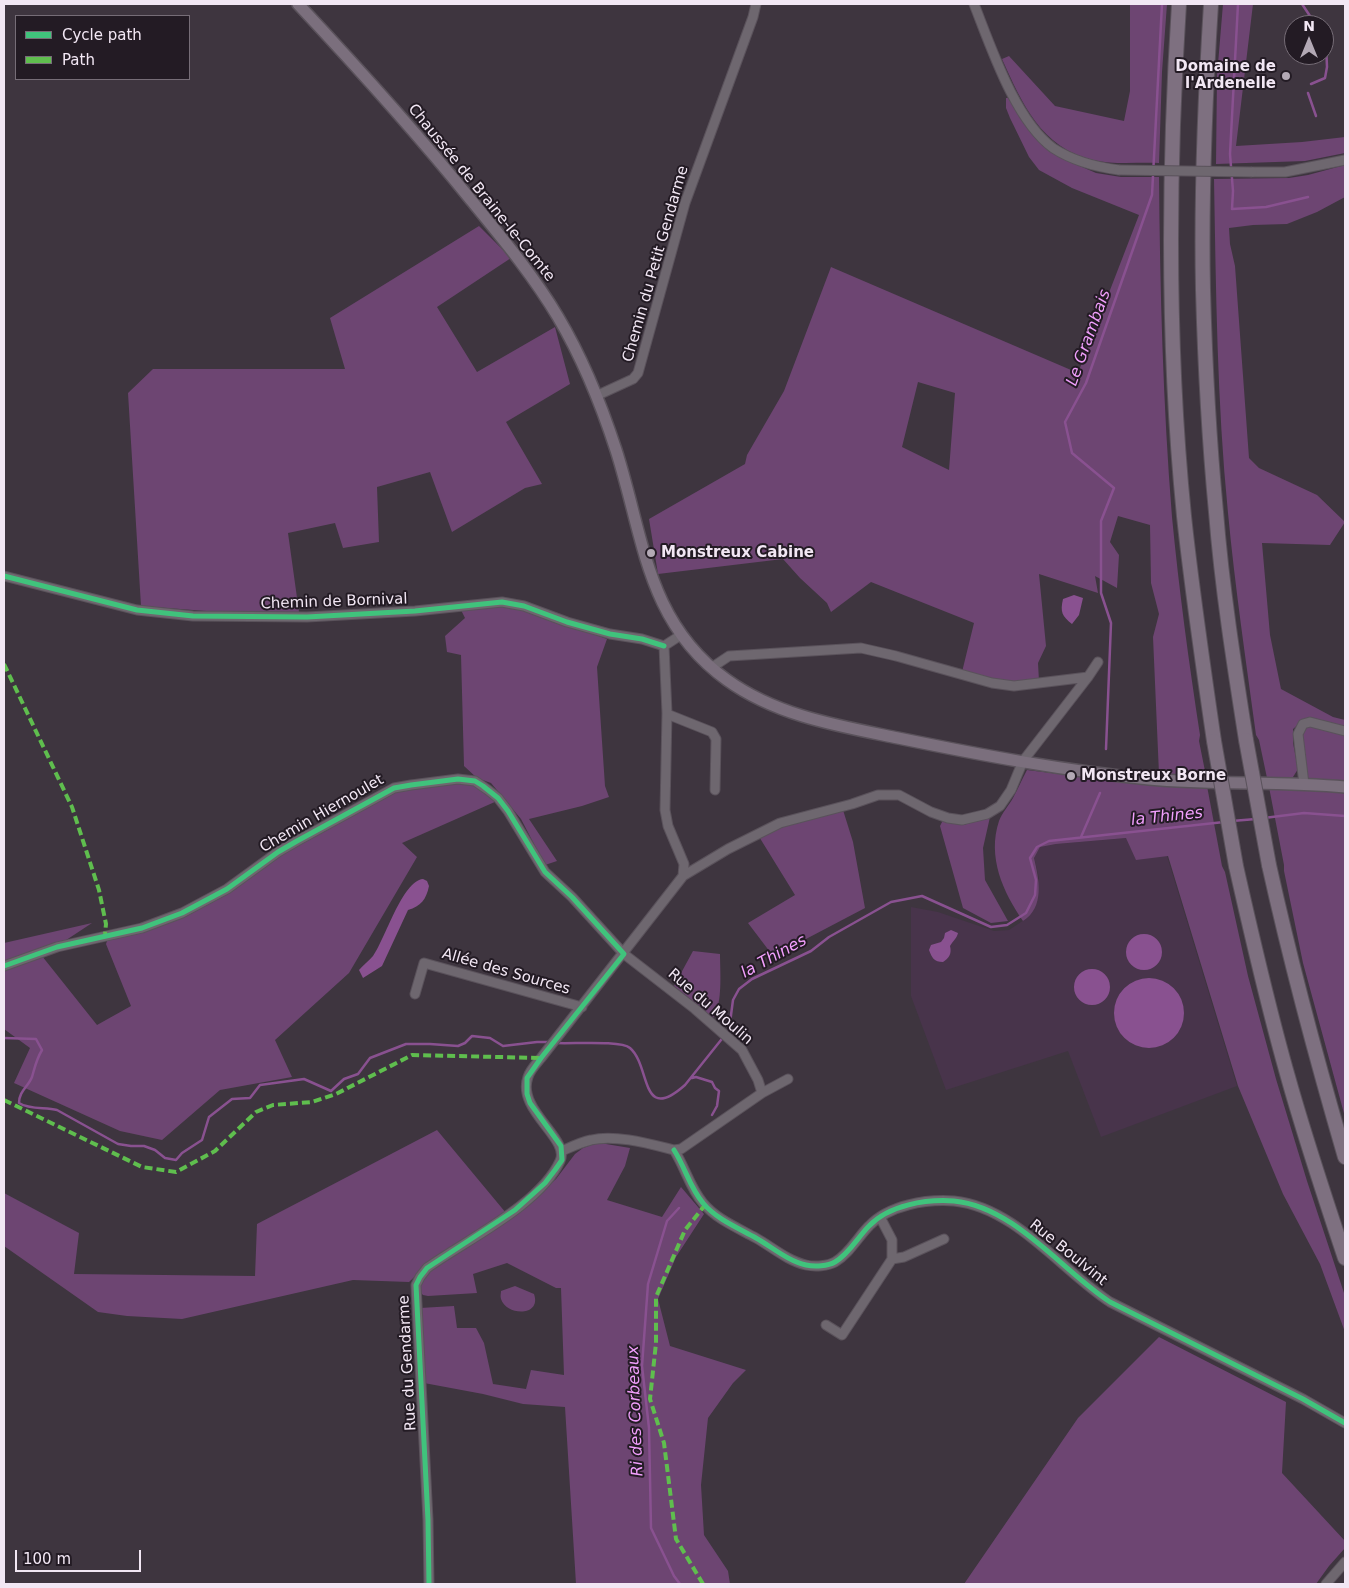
<!DOCTYPE html>
<meta charset="utf-8">
<style>
body{margin:0}
#map{position:relative;width:1349px;height:1588px;overflow:hidden;background:#3e353f;font-family:"DejaVu Sans",sans-serif}
canvas{display:block}
.frame{position:absolute;inset:0;border:5px solid #f2e7f4;pointer-events:none}
.legend{position:absolute;left:15px;top:15px;width:175px;height:65px;box-sizing:border-box;background:#231b24;border:1px solid #766d77;margin:0;padding:6px 9px;list-style:none;font-size:15px;color:#f2e7f4}
.legend li{display:flex;align-items:center;gap:10px;height:25px}
.legend b{width:25px;border:1px solid #766d77}
.north{position:absolute;left:1284px;top:15px;width:50px;height:50px;box-sizing:border-box;background:#231b24;border:1px solid #766d77;border-radius:50%;rotate:0deg;font-size:14px;font-weight:700;line-height:20px;text-align:center;color:#f2e7f4}
.north::after{content:'';display:block;margin:auto;width:18px;height:22px;background:#b3a9b5;clip-path:polygon(50% 0,100% 100%,50% 72%,0 100%)}
.scale{position:absolute;left:15px;top:1550px;width:126px;height:22px;box-sizing:border-box;border:2px solid #f2e7f4;border-top:0;padding-left:6px;font-size:15px;line-height:18px;white-space:nowrap;color:#f2e7f4;-webkit-text-stroke:4px #231b24;paint-order:stroke}
</style>
<div id="map">
<canvas width="1349" height="1588"></canvas>
<div class="frame"></div>
<ul class="legend">
<li><b style="height:6px;background:#40c37c"></b>Cycle path</li>
<li><b style="height:6px;background:#5fbe4e"></b>Path</li>
</ul>
<div class="north">N</div>
<div class="scale">100 m</div>
</div>
<script>
const ctx = document.querySelector('canvas').getContext('2d');
ctx.lineJoin = 'round';
function paint(path, color) { ctx.fillStyle = color; ctx.fill(path, 'evenodd'); }
function trace(path, color, width, dash) { ctx.strokeStyle = color; ctx.lineWidth = width; ctx.lineCap = dash ? 'butt' : 'round'; ctx.setLineDash(dash || []); ctx.stroke(path); }
function label(font, color, halo, rows, align = 'center') {
  ctx.font = font + ' "DejaVu Sans",sans-serif'; ctx.lineWidth = 4; ctx.setLineDash([]); ctx.textBaseline = 'middle'; ctx.strokeStyle = halo; ctx.fillStyle = color; for (const [text, x, y, turn = 0] of rows) {
    ctx.save(); ctx.translate(x, y); ctx.rotate((+turn || 0) * Math.PI / 180); ctx.textAlign = isNaN(turn) ? turn : align; if (halo) ctx.strokeText(text, 0, 0); ctx.fillText(text, 0, 0); ctx.restore();
  }
}
paint(new Path2D(`
 M1127,838L1167,856L1237,1086L1101,1137L1068,1051L946,1090L911,996V907L938,912L994,931L1009,930L1027,918L1039,878L1034,857L1040,847L1056,844Z`), '#48344b');
paint(new Path2D(`
 M1130,4H1167L1162,72L1159,163C1137,162 1114,165 1093,160C1041,148 1022,103 1002,59L1009,56L1055,106L1124,121L1130,91Z
 M1223,4H1253L1236,146L1302,142L1345,137V153L1305,161L1216,164L1217,76Z
 M1006,98H1008L1031,131L1073,163L1096,173L1121,177H1159C1160,291 1163,404 1172,517C1179,590 1189,663 1200,735L1199,741L1206,776L1159,774L1153,637L1159,614L1151,583L1150,525L1118,516L1110,542L1119,555L1117,588L1095,576L1098,593L1039,574L1046,646L1038,663L1039,681L1014,683L992,680L962,672L974,623L871,582L831,612L827,603L800,578L783,559L658,574L649,519L745,464L747,455L784,391L831,267L1078,373L1139,215L1072,188L1039,170L1029,157L1010,118L1006,108ZM918,382L955,393L949,470L902,447Z
 M1345,165V197L1317,212L1287,224L1253,225L1229,228L1230,244L1235,266L1249,458L1259,468L1317,495L1345,522L1330,545L1262,543L1270,635L1281,689L1333,717L1345,720V1117L1303,963L1284,871V865L1269,787L1344,792L1304,784L1300,723L1293,729V743L1298,769L1293,777L1267,778L1259,740L1256,735C1246,661 1235,587 1228,513C1217,402 1216,291 1214,179L1289,178L1308,175Z
 M479,226L511,258L437,307L477,372L555,327L570,384L506,422L542,484L525,488L452,532L430,472L377,487L379,542L343,548L335,523L288,533L299,612L232,613L141,606L128,393L153,369H345L330,318Z
 M505,606L524,609L607,639L597,667L605,786L609,797L582,806L529,819L557,861L545,865L521,819L491,783L477,778L464,766L461,655L447,652L445,636L465,618L461,610Z
 M1027,770L1132,783L1207,786L1222,866L1225,872L1248,976L1276,1079L1307,1181L1345,1296V1332L1320,1264L1283,1194L1238,1086L1168,856L1136,860L1126,838L1056,844L1040,847L1034,858C1039,879 1045,907 1023,921C1003,892 987,857 999,821C1002,813 1009,805 1013,798C1018,789 1022,779 1027,770Z
 M454,782L473,784L497,801L402,843L417,857L349,973L275,1040L292,1077L220,1090L162,1140L120,1131L14,1083L30,1048L4,1029V943L92,923L42,956L97,1025L131,1006L106,944L108,938L178,917L286,850L393,791Z
 M843,810L853,842L865,908L806,939L770,952L748,923L795,895L758,835L792,824Z
 M990,817L983,848L985,880L1008,921L991,923L963,908L940,826L943,820L963,825Z
 M693,951L720,954C720,972 723,1003 713,1018L674,986Z
 M437,1130L506,1213L430,1262L409,1282L353,1280L182,1319L127,1316L98,1312L4,1246V1193L79,1233L74,1274L255,1276L257,1224Z
 M594,1144H606L630,1148L625,1166L607,1200L662,1217L681,1187L704,1214L676,1257L658,1299L670,1346L746,1370L733,1383L708,1418L701,1485L704,1535L728,1571L730,1584H576L565,1407L523,1404L483,1394L424,1383L420,1308L454,1306L457,1328H476L484,1343L493,1384L526,1389L531,1370L564,1375L561,1288H556L507,1263L473,1274L477,1293L428,1296L423,1295L419,1291L420,1286L430,1270L536,1197L556,1179L575,1154L583,1148Z
 M515,1286L534,1294C542,1317 506,1316 501,1299C500,1296 501,1293 501,1291Z
 M1159,1337L1286,1402L1282,1473L1345,1541V1548L1329,1566L1316,1584H964L1078,1418Z`), '#6d4572');
paint(new Path2D(`
 M1074,595L1083,598L1079,615L1072,624C1062,616 1060,612 1063,599Z
 M423,879L427,881L429,886C426,900 421,906 408,910L382,966L363,978L359,970C363,965 369,961 373,956C385,940 402,881 423,879Z
 M951,930L958,933C957,938 953,941 950,946C952,954 949,958 943,962C934,962 932,958 929,950L931,945L941,942L944,938L945,933Z
 M1126 952a18 18 0 1 1 36 0a18 18 0 1 1-36 0Z
 M1074 987a18 18 0 1 1 36 0a18 18 0 1 1-36 0Z
 M1114 1013a35 35 0 1 1 70 0a35 35 0 1 1-70 0Z`), '#895190');
trace(new Path2D(`
 M1238,4L1230,154L1233,191L1232,209L1266,207L1308,197
 M1302,4L1310,16V25
 M1311,84L1325,78L1327,67L1326,44L1324,42
 M1308,93L1316,116
 M1106,749L1111,623L1101,593V521L1114,488L1072,453L1065,422L1086,383L1152,195L1162,4
 M1264,818L1304,813L1345,816
 M1232,821L1256,819
 M1081,837L1100,793
 M4,1038L36,1039L42,1050C36,1060 35,1067 32,1077C28,1087 19,1091 19,1103C30,1110 45,1107 57,1110L118,1144L131,1146H144L155,1150L165,1158L176,1160L182,1153L202,1140L209,1117L232,1099L250,1098L260,1085L304,1079L331,1091L344,1079L358,1074L370,1058L406,1044H430L458,1046L465,1043L472,1036L490,1038L503,1046L537,1042H549
 M557,1043C572,1044 621,1040 630,1048C651,1066 640,1125 685,1085L729,1030L733,1000L739,989L752,979L811,951L829,937L891,902L922,896L991,927L1007,925L1026,913L1035,895L1036,880L1030,858L1037,847L1049,841L1224,822
 M692,1078L696,1077L712,1082L715,1088L719,1091L717,1106L712,1115
 M679,1208L667,1221L648,1284L642,1366L649,1428L651,1528L674,1576L680,1584`), '#895190', 2.5);
const minor = new Path2D(`
 M974,4C991,47 1015,120 1053,148C1073,161 1096,167 1119,170
 M1252,172H1285L1345,160
 M596,396L633,379L638,373L685,203L753,17L756,4
 M4,576L137,610L193,616L307,617L415,611L502,602L524,606L567,622L610,634L642,639L664,646
 M664,646L681,635
 M711,668L729,656L861,648L896,656L992,683L1014,686L1088,677
 M667,714L712,732L716,739L715,790
 M1304,784L1298,734L1303,724L1310,722L1345,731
 M683,876L728,849L780,823L852,804L878,795H899L931,812L948,818L962,820L987,814L1000,806L1011,790L1023,761L1088,677L1098,662
 M4,966L57,947L142,928L182,913L227,889L278,852L297,841L394,788L411,785L458,779L475,781L488,790L498,798L508,811L545,872L572,897L624,954L695,1009L742,1050L758,1080L762,1093
 M415,994L424,963L582,1007
 M674,1150C685,1167 690,1188 703,1203C716,1219 738,1228 756,1238C772,1247 788,1261 806,1265C815,1267 828,1266 835,1262C849,1254 858,1237 869,1226C889,1205 926,1199 954,1201C1015,1207 1061,1270 1110,1302L1303,1399L1345,1423
 M562,1151C571,1147 581,1142 591,1140C615,1134 650,1144 674,1150L681,1149L762,1093L788,1079
 M892,1259L904,1257L944,1239
 M826,1325L842,1335L892,1259V1240L880,1217
 M429,1584L428,1520L416,1285L420,1277L427,1268C466,1240 540,1205 560,1161C571,1139 516,1110 528,1077C530,1070 536,1064 541,1058L683,876L684,864L668,826L665,810L667,713L664,646
 M1326,1584L1345,1562`);
const major = new Path2D(`
 M298,4C358,68 416,132 471,200C502,238 533,275 558,317C583,359 601,404 616,450C644,537 646,622 727,680C777,716 839,726 898,738C981,755 1065,771 1149,779C1214,785 1280,781 1345,787`);
const highway = new Path2D(`
 M1179,4C1168,174 1167,346 1184,516C1192,591 1203,666 1214,741
 M1211,4C1205,99 1201,195 1203,290C1205,364 1209,438 1216,512C1222,588 1234,664 1246,740
 M1269,865C1291,964 1317,1061 1345,1157
 M1236,866C1252,937 1268,1007 1288,1077C1305,1138 1325,1198 1345,1258`);
trace(minor, '#5a525b', 11);
trace(major, '#5a525b', 14);
trace(highway, '#5a525b', 16);
trace(minor, '#6e676f', 9);
trace(major, '#7b6f7d', 11);
trace(highway, '#7e7080', 14);
const minorBridge = new Path2D(`
 M1119,170L1252,172`);
const highwayBridge = new Path2D(`
 M1246,740L1269,865
 M1214,741L1236,866`);
trace(minorBridge, '#5a525b', 11, []);
trace(highwayBridge, '#5a525b', 16, []);
trace(minorBridge, '#6e676f', 9);
trace(highwayBridge, '#7e7080', 14);
trace(new Path2D(`
 M4,664L72,807L99,890L106,924L105,934
 M4,1100L142,1167L176,1172L215,1151L256,1112L273,1105L312,1102L336,1094L412,1055L541,1058
 M703,1584L676,1539L664,1443L650,1399L656,1343V1297L685,1230L705,1205`), '#5fbe4e', 4, [8, 4]);
trace(new Path2D(`
 M4,576L137,610L193,616L307,617L415,611L502,602L524,606L567,622L610,634L642,639L664,646
 M4,966L57,947L142,928L182,913L227,889L278,852L297,841L394,788L411,785L458,779L475,781L483,786L498,798L508,811L545,872L572,897L624,954L541,1058L527,1078V1094L530,1103L561,1146L562,1160L555,1170L545,1183L515,1210L427,1268L420,1277L416,1285L428,1520L429,1584
 M674,1150C685,1167 690,1188 703,1203C716,1219 738,1228 756,1238C772,1247 788,1261 806,1265C815,1267 828,1266 835,1262C849,1254 858,1237 869,1226C889,1205 926,1199 954,1201C1015,1207 1061,1270 1110,1302L1303,1399L1345,1423`), '#40c37c', 5);
for (const [x, y, r, color] of [
 [1286,76,5,"#b3a9b5"],
 [651,553,5,"#b3a9b5"],
 [1071,776,5,"#b3a9b5"]
]) { const dot = new Path2D(); dot.arc(x, y, r, 0, 2 * Math.PI); ctx.fillStyle = color; ctx.fill(dot); trace(dot, '#231b24', 2); }
label('bold 15px', '#f2e7f4', '#231b24', [
 ["Domaine de",1276,67,"right"],
 ["l'Ardenelle",1276,84,"right"],
 ["Monstreux Cabine",661,553],
 ["Monstreux Borne",1081,776]
], 'left');
label('15px', '#f2e7f4', '#231b24', [
 ["Chaussée de Braine-le-Comte",481,193,51],
 ["Chemin du Petit Gendarme",656,264,-74],
 ["Chemin de Bornival",334,602,-2],
 ["Chemin Hiernoulet",322,814,-30],
 ["Allée des Sources",506,972,16],
 ["Rue du Moulin",710,1007,41],
 ["Rue Boulvint",1068,1253,39],
 ["Rue du Gendarme",408,1363,-93]
]);
label('italic 16px', '#f19ffc', '#231b24', [
 ["Le Grambais",1089,338,-70],
 ["la Thines",1167,817,-6],
 ["la Thines",774,957,-29],
 ["Ri des Corbeaux",636,1411,-92]
]);
</script>
